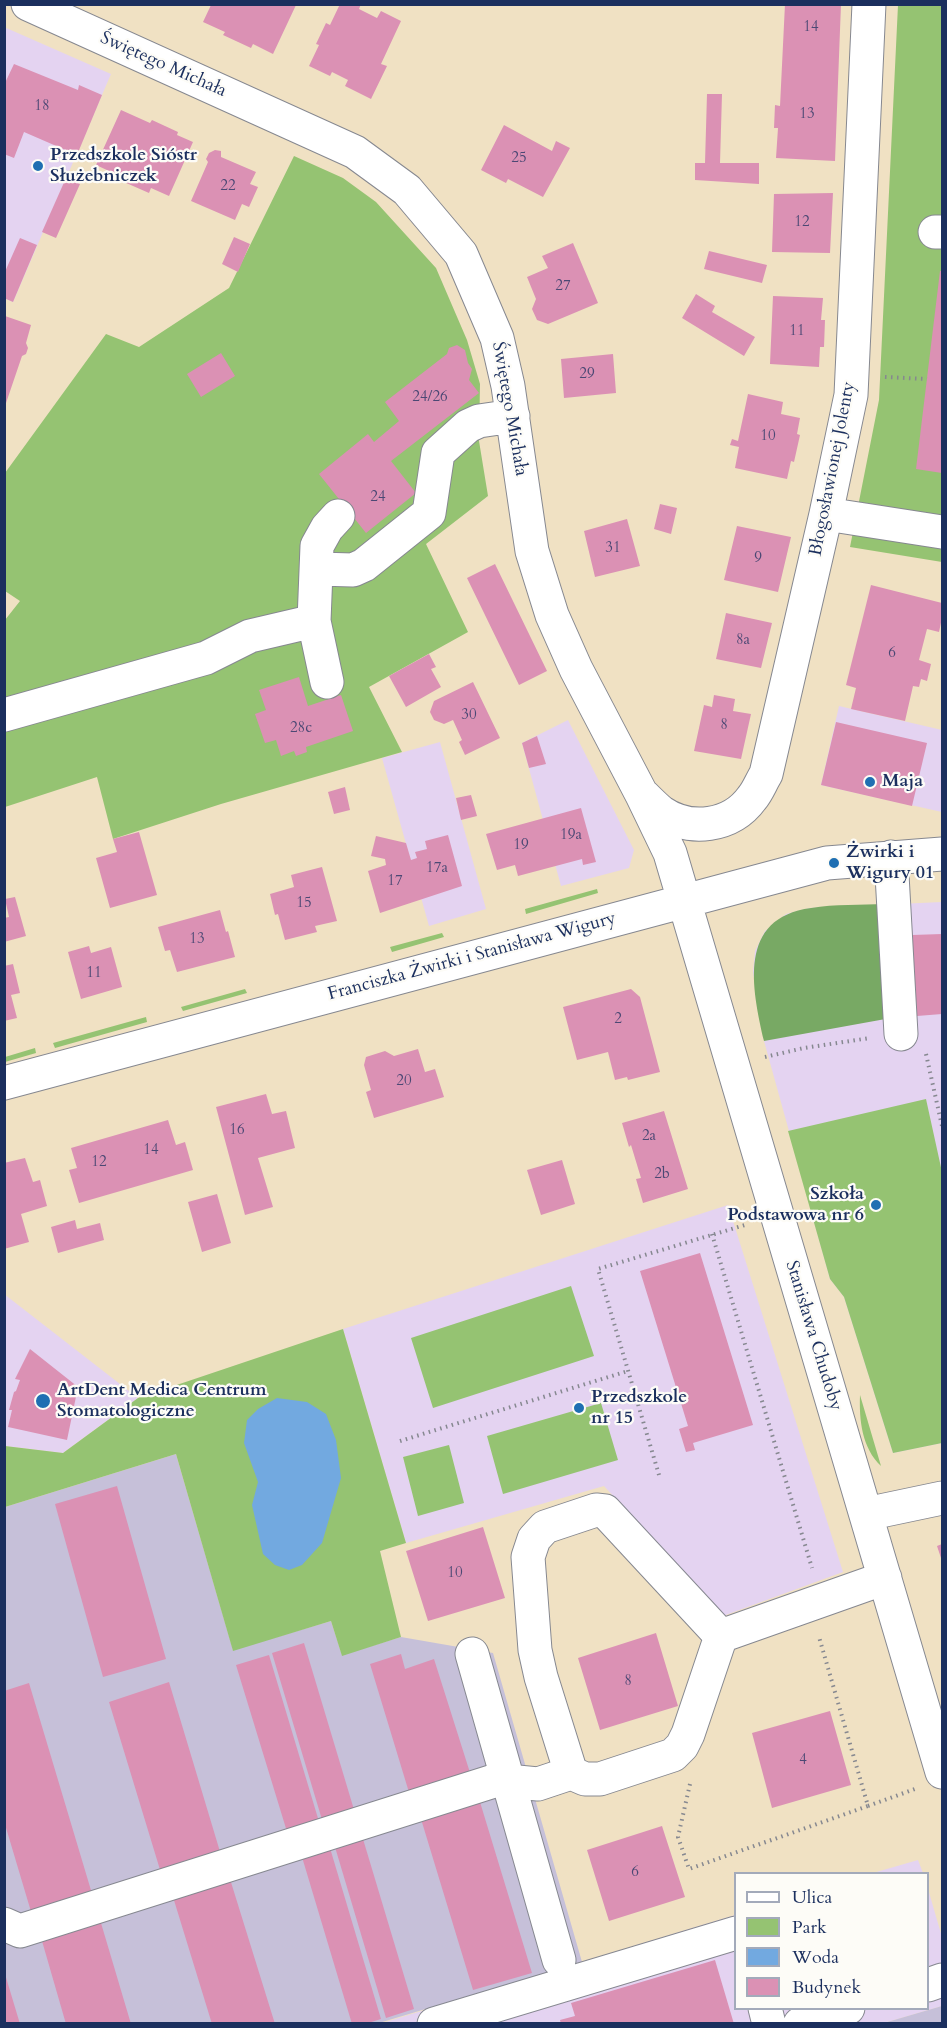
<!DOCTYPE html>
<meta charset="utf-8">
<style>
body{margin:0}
#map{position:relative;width:947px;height:2028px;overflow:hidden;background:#f0e1c3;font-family:Cardo,serif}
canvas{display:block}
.frame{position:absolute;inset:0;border:6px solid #1b2f5e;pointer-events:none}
.legend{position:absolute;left:734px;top:1872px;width:195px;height:138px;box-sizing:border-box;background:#fdfcf7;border:2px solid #a3aaba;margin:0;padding:8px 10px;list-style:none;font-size:18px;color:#1b2f5e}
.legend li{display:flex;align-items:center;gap:12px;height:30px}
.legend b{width:30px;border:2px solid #a3aaba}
</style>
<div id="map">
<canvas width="947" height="2028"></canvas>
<div class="frame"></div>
<ul class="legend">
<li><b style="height:8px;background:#fff"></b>Ulica</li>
<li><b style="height:16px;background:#95c372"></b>Park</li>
<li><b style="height:16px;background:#72a9e0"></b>Woda</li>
<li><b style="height:16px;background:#db91b4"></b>Budynek</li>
</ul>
</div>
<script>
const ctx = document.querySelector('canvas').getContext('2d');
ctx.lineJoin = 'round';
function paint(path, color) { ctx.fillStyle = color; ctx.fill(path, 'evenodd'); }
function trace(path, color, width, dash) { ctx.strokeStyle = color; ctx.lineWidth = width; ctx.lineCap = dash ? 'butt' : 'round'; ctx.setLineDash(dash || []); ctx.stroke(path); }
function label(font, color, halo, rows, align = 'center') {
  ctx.font = font + ' Cardo,serif'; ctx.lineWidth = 4.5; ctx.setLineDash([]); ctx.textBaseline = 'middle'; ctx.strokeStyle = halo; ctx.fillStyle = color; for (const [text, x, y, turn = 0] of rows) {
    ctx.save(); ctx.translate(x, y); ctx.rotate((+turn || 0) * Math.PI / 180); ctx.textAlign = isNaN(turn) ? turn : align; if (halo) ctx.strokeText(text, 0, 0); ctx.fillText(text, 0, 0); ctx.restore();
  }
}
paint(new Path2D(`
 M4,27L111,74L13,302L4,298Z
 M839,706L942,730V812L821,785Z
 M568,720L634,850L629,868L561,886L522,743Z
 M440,742L486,909L429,926L382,758Z
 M942,902V1443L893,1453L844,1297L830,1279L764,1041L753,972L755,951L765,931L786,914L810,908Z
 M728,1205L843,1572L723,1616L604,1486L406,1543L343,1329Z
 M4,1294L138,1398L63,1453L5,1446Z
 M918,1860L923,1873H873Z
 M928,1889L942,1937V2006L884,2023L379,2024L735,1915L736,2008H928Z`), '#e4d3f1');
paint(new Path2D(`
 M176,1454L233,1650L331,1621L342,1655L401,1637L493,1653L582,1962L379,2023L5,2024V1507Z
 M942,2006V2023H884Z`), '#c6c0d9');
paint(new Path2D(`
 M898,5H942V562L850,547L879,400Z
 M294,156L343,178L376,202L436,268L467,340L480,384L479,441L488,496L426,544L468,632L369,687L402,752L221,804L113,839L97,777L5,807V620L20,601L5,591V473L106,334L139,347L229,288Z
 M597,889L598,893L526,914L525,909Z
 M442,933L444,937L392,952L390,947Z
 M245,989L247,993L183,1011L181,1007Z
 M146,1017L147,1022L55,1048L53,1043Z
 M35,1048L36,1053L5,1062V1057Z
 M926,1099L942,1172V1443L893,1453L844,1297L830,1279L788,1131Z
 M571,1286L594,1356L433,1408L411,1338Z
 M343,1329L406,1543L380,1551L401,1637L342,1656L331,1621L233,1651L176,1454L5,1507V1446L63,1453L138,1398Z
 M860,1395L881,1466C862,1448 859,1420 860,1395Z
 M601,1403L618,1460L503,1494L487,1436Z
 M449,1445L464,1503L418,1516L403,1457Z`), '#95c372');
paint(new Path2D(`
 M885,904L891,1018L764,1041C752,988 737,918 811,908C835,904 861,905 885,904Z`), '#78a964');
paint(new Path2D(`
 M277,1398L307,1402L326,1414L336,1440L341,1478L322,1543L302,1565L289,1570L275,1565L263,1554L252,1505L258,1482L244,1443L247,1420L258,1409Z`), '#72a9e0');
paint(new Path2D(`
 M340,4H361L359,9L377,18L381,11L401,21L381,64L387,66L371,99L345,86L348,80L332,72L330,76L309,66L319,45L316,44L326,23L330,25Z
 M785,4H841L835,161L776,158L778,128H774L775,105L780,106Z
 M211,5H296L273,54L253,44L251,48L223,35L225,32L203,22Z
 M14,64L78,90L79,85L102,95L77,155L24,132L14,158L4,154V85Z
 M707,94H722L720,163H759V184L695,180V163H705Z
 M121,110L150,123L152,120L178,132L177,135L193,142L169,196L151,188L149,193L108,175L109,171L96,165Z
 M504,125L552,151L556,141L570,148L543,197L508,179L506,183L481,170Z
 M215,150L221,151V157L256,172L250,184L258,187L249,207L242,204L235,220L191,201L208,162L206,159L209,153Z
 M66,178L80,184L56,238L42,232Z
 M833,193L830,253L772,252L774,194Z
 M234,237L250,244L238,272L222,264Z
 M20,238L37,245L13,302L4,298V274Z
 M573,243L598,303L548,324L537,320L532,309L536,299L527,277L548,268L542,256Z
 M709,251L767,265L762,283L704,269Z
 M940,271H942V473L916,469Z
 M696,294L715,306L712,312L755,337L744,356L682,318Z
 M773,296L823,298L821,320H825L824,347H820L819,367L770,364Z
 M5,316L31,325L26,343L28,348L26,354L22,356L5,406Z
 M457,345L465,350L468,363L472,369L469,380L479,393L391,461L416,493L366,533L319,474L368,434L374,442L399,421L385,402L447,354L449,348Z
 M221,353L235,376L201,397L187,374Z
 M613,354L616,393L564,398L561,359Z
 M748,394L783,402L781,414L800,418L797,434L800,435L794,462L791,461L787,479L735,468L739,447L730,445L732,439L738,441Z
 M660,504L677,508L671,534L654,529Z
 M627,519L640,566L595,577L584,531Z
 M737,526L791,537L778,592L724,580Z
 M495,564L547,671L519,685L467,578Z
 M871,585L942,603V618L939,632L927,629L919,660L931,664L927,681L921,679L919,687L913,686L905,721L851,709L856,688L846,685Z
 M726,613L772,623L761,668L716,659Z
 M429,654L436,667L431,669L441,687L406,707L389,676Z
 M299,677L308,706L341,695L353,731L306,747L307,752L296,756L294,751L281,756L276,740L265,743L255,714L266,710L259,690Z
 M473,682L500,738L465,755L459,742L462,740L453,720L444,724L434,720L430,712L434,701Z
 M714,695L735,699L733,711L751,714L741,759L694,751L704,705L712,707Z
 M836,722L927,743L912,806L821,785Z
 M537,736L546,764L529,768L522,743Z
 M345,787L350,810L334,814L328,792Z
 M471,795L477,816L461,820L456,798Z
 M581,808L596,862L583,865L582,859L518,876L515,865L497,870L486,834Z
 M139,832L157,895L110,908L96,858L117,852L113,839Z
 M448,835L462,886L380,913L368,871L386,865L385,859L371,856L376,836L406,843L411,860L417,858L415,852L427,849L425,841Z
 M322,867L337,921L315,926L317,932L285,940L278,914L275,915L270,894L294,887L291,875Z
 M15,897L26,936L4,942V918L9,917L5,899Z
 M220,910L226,932L228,931L235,957L177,972L170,950L165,951L158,927Z
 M942,934V1014L917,1016L912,935Z
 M89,946L91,953L111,947L122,987L81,999L68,952Z
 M13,964L20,993L11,995L17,1018L4,1021V966Z
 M631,989L640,997L660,1072L628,1080L627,1077L615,1080L608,1052L577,1060L563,1007Z
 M418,1049L425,1072L435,1069L444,1097L374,1118L366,1092L371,1090L364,1065L366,1057L385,1051L394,1056Z
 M266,1094L272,1114L286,1111L295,1148L258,1158L273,1207L245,1215L216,1107Z
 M664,1111L688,1189L643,1203L636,1179L641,1178L631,1145L629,1147L622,1123Z
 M168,1120L176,1145L185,1142L193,1170L79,1203L69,1170L77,1168L71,1148Z
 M25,1158L33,1182L40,1180L47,1206L21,1214L29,1242L4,1249V1163Z
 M562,1160L575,1204L541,1215L527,1170Z
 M217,1194L231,1243L202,1252L188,1202Z
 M75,1220L77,1229L100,1223L104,1240L58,1253L51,1227Z
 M700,1253L753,1425L693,1443L695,1450L686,1452L679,1429L688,1426L640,1271Z
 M30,1349L78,1387L67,1440L8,1427L12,1410H9L14,1392L16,1391L20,1380L15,1379Z
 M117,1486L166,1659L103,1677L55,1504Z
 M483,1527L505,1598L428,1621L406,1551Z
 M942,1544V1561L937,1546Z
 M656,1633L678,1706L600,1730L578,1658Z
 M304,1643L355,1813L323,1823L272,1653Z
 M401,1654L405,1669L434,1659L472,1779L411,1799L370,1664Z
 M269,1655L320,1825L288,1835L236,1665Z
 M169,1682L221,1855L161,1873L109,1702Z
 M29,1683L93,1897L32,1915L4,1821V1691Z
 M830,1711L851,1785L772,1808L752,1733Z
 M480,1802L532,1973L473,1990L421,1819Z
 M662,1826L685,1897L609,1921L587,1850Z
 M363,1839L414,2009L386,2018L335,1847Z
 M330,1848L381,2019L365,2024H352L302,1857Z
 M230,1879L275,2024H212L173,1897Z
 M101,1923L131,2024H66L42,1941Z
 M715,1960L734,2024H561L560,2020L575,2016L571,2003Z
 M4,1974H5L20,2024H4Z`), '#db91b4');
const minor = new Path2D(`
 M28,4L355,152L407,190L461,254L497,338L508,386L532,551L552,615L576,669L642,795L670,853L942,1772
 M935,232H942
 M826,514L942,532
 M317,569L353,570L364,565L429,513L438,453L468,426L479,421L513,416
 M327,682L314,621L317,546L327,528L338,516
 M4,715L206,658L250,636L314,621
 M644,796C649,801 655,807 661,812C690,832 731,827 752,798C758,791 761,782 766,774L826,514L851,395L869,4
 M891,857L901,1034
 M4,1083L827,863L942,854
 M866,1514L942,1498
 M472,1654L559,1960
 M571,1773L541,1677L535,1650L528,1557L534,1539L545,1527L596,1510L605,1511L721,1636L885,1578
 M4,1924L20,1931L497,1780L538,1784L571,1773L585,1779H600L673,1755L682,1746L688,1734L721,1636
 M928,1985L942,1980
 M765,2008L769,2024
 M434,2024L736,1933
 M800,2024L848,2008`);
trace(minor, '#868890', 35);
trace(new Path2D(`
 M885,377L927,379
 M926,1054L942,1126
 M765,1057L804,1048L870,1038
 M712,1234L812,1568
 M400,1441L628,1371
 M659,1475L598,1269L745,1225
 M690,1784L678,1837L689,1869L868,1806L819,1637
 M868,1806L915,1789`), '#868890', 4, [1.5, 4.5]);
trace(minor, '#fff', 33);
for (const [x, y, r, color] of [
 [38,166,6,"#1f6fb2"],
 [870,782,6,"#1f6fb2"],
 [834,863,6,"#1f6fb2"],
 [876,1205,6,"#1f6fb2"],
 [43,1401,8,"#1f6fb2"],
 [579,1408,6,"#1f6fb2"]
]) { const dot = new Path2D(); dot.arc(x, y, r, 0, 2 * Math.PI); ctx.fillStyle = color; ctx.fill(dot); trace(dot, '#fdfcf7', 2); }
label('15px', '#4b4874', null, [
 ["14",811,28],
 ["18",42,107],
 ["13",807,115],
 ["25",519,159],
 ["22",228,187],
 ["12",802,223],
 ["27",563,287],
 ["11",797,332],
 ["29",587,375],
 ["24/26",430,398],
 ["10",768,437],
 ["24",378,498],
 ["31",613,549],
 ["9",758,559],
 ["8a",743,641],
 ["6",892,654],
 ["30",469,716],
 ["8",724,726],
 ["28c",301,729],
 ["19a",571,836],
 ["19",521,846],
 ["17a",437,869],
 ["17",395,882],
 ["15",304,904],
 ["13",197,940],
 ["11",94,974],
 ["2",618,1020],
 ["20",404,1082],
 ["16",237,1131],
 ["2a",649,1137],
 ["14",151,1151],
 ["12",99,1163],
 ["2b",662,1175],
 ["10",455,1574],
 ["8",628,1682],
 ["4",803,1761],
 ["6",635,1873]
]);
label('18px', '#1b2f5e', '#fdfcf7', [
 ["Świętego Michała",163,65,24],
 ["Świętego Michała",509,409,80],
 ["Błogosławionej Jolenty",833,469,-79],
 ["Franciszka Żwirki i Stanisława Wigury",472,957,-15],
 ["Stanisława Chudoby",813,1336,73]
]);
label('bold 18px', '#1b2f5e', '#fdfcf7', [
 ["Przedszkole Sióstr",50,156],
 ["Służebniczek",50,177],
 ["Maja",882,782],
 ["Żwirki i",846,853],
 ["Wigury 01",846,874],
 ["Szkoła",864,1195,"right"],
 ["Podstawowa nr 6",864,1216,"right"],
 ["ArtDent Medica Centrum",57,1391],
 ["Stomatologiczne",57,1412],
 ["Przedszkole",591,1398],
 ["nr 15",591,1419]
], 'left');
</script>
